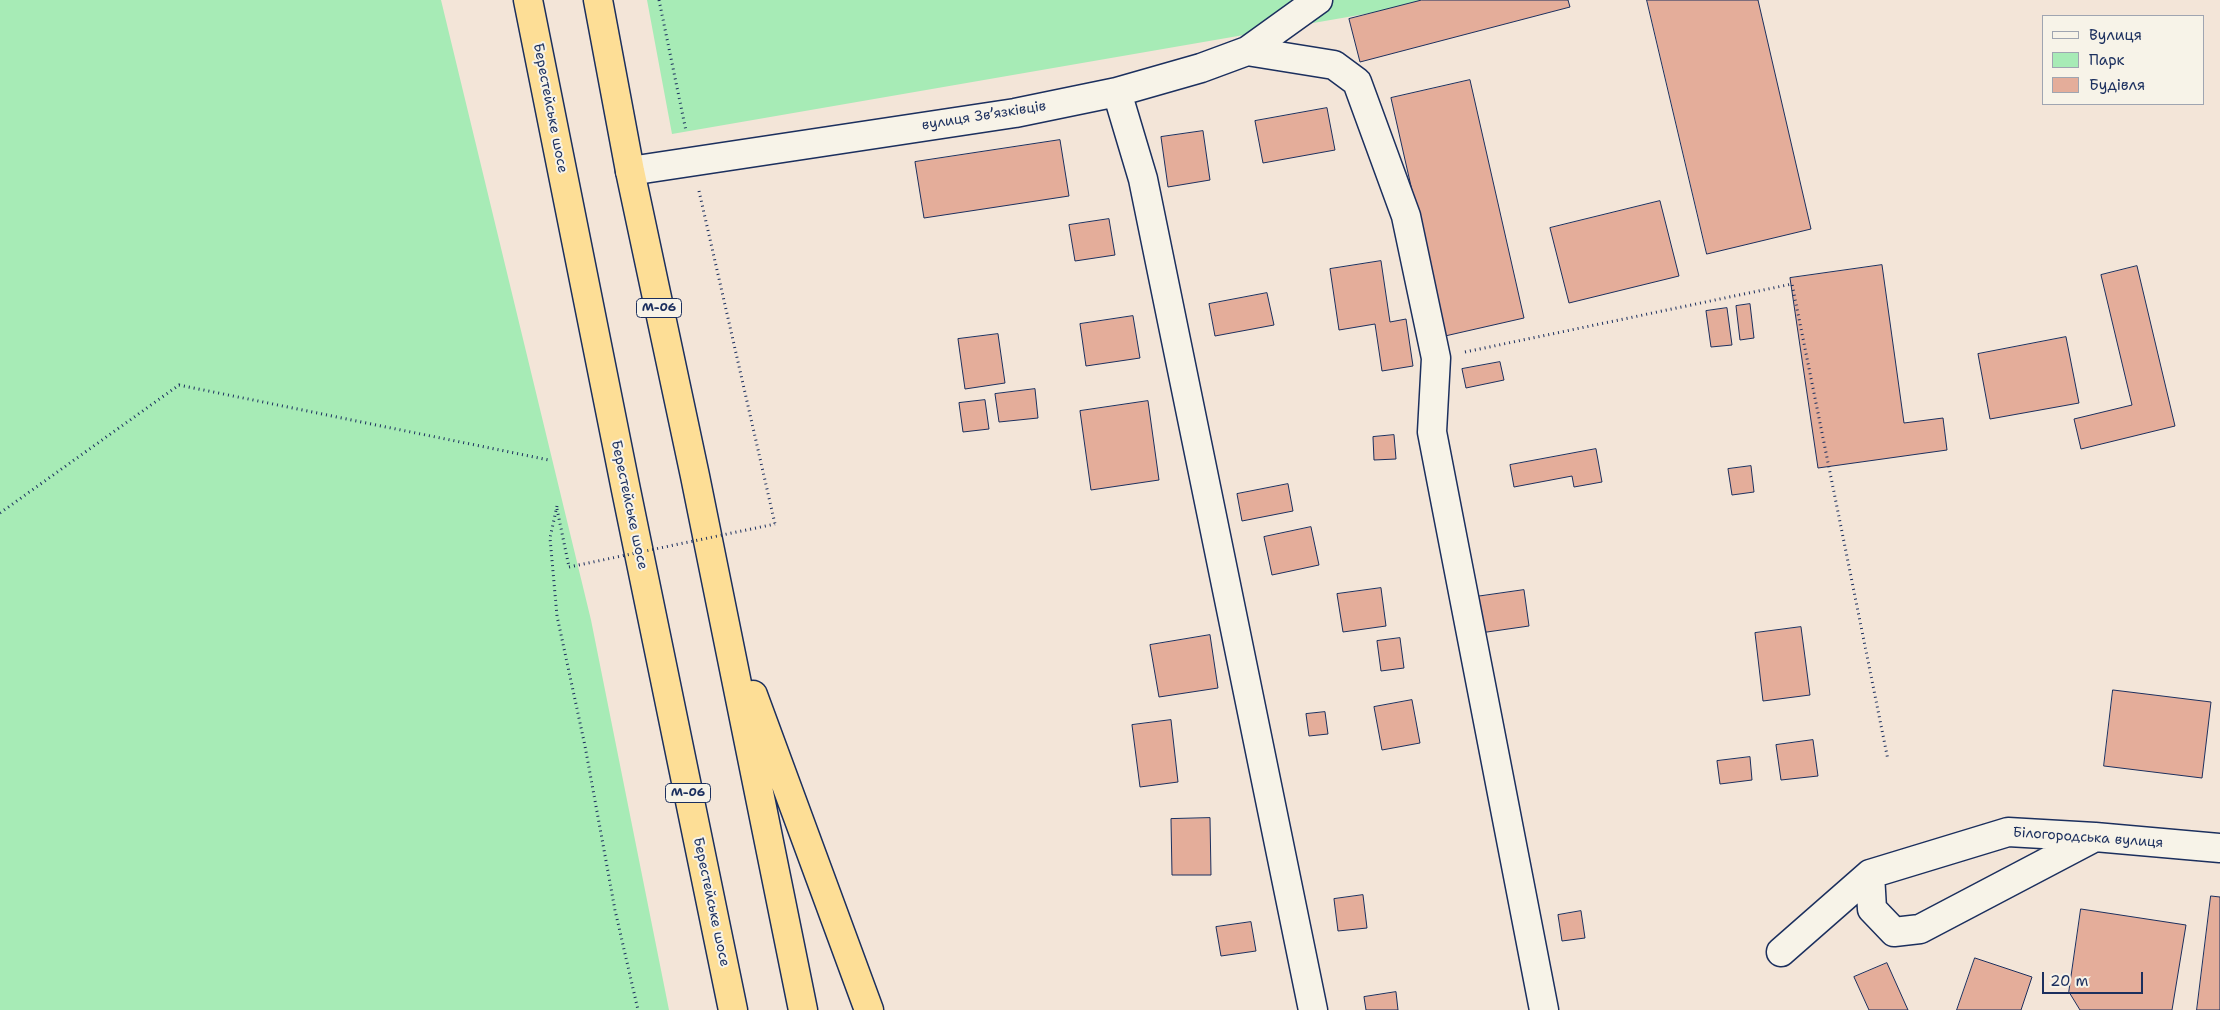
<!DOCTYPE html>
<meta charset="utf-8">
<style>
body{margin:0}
#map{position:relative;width:2220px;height:1010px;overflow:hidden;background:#f3e5d8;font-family:"Shantell Sans",sans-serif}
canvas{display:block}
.legend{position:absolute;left:2042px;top:15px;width:162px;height:90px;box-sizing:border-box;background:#f7f3e8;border:1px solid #9fa5b1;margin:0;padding:6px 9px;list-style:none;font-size:15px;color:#1b2f5e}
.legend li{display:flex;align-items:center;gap:10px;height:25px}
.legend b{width:25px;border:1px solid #9fa5b1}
.scale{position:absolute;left:2042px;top:972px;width:101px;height:22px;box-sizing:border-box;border:2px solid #1b2f5e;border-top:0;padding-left:6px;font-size:15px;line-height:18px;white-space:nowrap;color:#1b2f5e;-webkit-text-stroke:4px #f7f3e8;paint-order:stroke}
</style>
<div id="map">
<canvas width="2220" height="1010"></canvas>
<ul class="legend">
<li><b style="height:6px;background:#f7f3e8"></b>Вулиця</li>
<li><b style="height:14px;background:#a7ebb6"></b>Парк</li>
<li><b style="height:14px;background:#e4ad9a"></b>Будівля</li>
</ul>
<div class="scale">20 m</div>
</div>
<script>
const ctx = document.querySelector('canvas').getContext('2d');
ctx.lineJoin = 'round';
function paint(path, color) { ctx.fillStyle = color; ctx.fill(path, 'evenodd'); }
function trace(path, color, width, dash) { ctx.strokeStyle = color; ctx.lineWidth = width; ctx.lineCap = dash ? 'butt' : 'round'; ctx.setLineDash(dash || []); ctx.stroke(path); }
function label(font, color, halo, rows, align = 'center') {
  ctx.font = font + ' "Shantell Sans",sans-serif'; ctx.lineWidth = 4; ctx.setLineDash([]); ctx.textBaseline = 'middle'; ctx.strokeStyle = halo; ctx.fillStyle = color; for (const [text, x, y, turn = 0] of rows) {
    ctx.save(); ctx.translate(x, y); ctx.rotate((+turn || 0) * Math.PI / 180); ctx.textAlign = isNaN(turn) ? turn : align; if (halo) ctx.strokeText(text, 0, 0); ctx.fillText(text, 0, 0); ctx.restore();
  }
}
paint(new Path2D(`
 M0,0H441L591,620L669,1010H0Z
 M647,0H1446L672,134Z`), '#a7ebb6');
const building = new Path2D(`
 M1422,0H1568L1570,7L1360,62L1349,19Z
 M1647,0H1758L1811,229L1707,254Z
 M1470,80L1524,318L1445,336L1391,98Z
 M1327,108L1335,150L1263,163L1255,121Z
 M1203,131L1210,180L1168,187L1161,137Z
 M1060,140L1069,196L924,218L915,162Z
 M1660,201L1679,276L1569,303L1550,228Z
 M1109,219L1115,255L1075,261L1069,225Z
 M1381,261L1390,322L1406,319L1413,366L1382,371L1375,324L1339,330L1330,269Z
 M1882,265L1904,423L1943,418L1947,450L1818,468L1790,278Z
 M2137,266L2175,426L2081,449L2074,419L2132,405L2101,275Z
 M1267,293L1274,325L1215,336L1209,304Z
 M1750,304L1754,338L1740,340L1736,306Z
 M1727,308L1732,345L1711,347L1706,311Z
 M1133,316L1140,358L1086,366L1080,324Z
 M998,334L1005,383L965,389L958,339Z
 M2066,337L2079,403L1990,419L1978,354Z
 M1500,362L1504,380L1466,388L1462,369Z
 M1035,389L1038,418L999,422L995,394Z
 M985,400L989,429L963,432L959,403Z
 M1148,401L1159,480L1091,490L1080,411Z
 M1394,435L1396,459L1374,460L1373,437Z
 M1596,449L1602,482L1574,487L1572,476L1514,487L1510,465Z
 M1751,466L1754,492L1732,495L1728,469Z
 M1288,484L1293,511L1242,521L1237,494Z
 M1311,527L1319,565L1272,575L1264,537Z
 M1381,588L1386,626L1343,632L1337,594Z
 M1524,590L1529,626L1480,633L1475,597Z
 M1801,627L1810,695L1763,701L1755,633Z
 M1210,635L1218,688L1159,697L1150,645Z
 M1400,638L1404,668L1381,671L1377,641Z
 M2113,690L2211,702L2202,778L2104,766Z
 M1412,700L1420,743L1382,750L1374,707Z
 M1325,712L1328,734L1309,736L1306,714Z
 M1171,720L1178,782L1140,787L1132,725Z
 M1813,740L1818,776L1781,780L1776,745Z
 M1750,757L1752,780L1720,784L1717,761Z
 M1210,818L1211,875H1172L1171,819Z
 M1363,895L1367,928L1338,931L1334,899Z
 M2211,896L2220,897V1010H2197Z
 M2081,909L2186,925L2172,1010H2080L2069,992Z
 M1581,911L1585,938L1562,941L1558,915Z
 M1251,922L1256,951L1221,956L1216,927Z
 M1975,958L2032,977L2021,1010H1957Z
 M1887,963L1908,1010H1869L1854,977Z
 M1396,992L1398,1010H1366L1364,997Z`);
paint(building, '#e4ad9a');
trace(building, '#1b2f5e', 1);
const minor = new Path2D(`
 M1247,51L1334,65L1357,82L1406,216L1436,358L1432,432L1544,1010
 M1117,92L1143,179L1313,1010
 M630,171L1015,113L1117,92L1201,68L1247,51L1318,0
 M1870,874L1872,909L1894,932L1920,929L2095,837
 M1781,952L1870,874L2008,832L2095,837L2220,848`);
const highway = new Path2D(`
 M528,0L626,490L733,1010
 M598,0L630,171L695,476L803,1010
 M753,695L869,1010`);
trace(minor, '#1b2f5e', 31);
trace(highway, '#1b2f5e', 31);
trace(new Path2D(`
 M659,0L686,131
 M699,191L775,524
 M1465,352L1792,284L1888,760
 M557,506L550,538L557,616L585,746L615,910L638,1010
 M557,509L569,567
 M0,513L179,385L549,460`), '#1b2f5e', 3, [1, 4]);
trace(minor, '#f7f3e8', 28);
trace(highway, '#fdde96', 28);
trace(new Path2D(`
 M569,567L775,524`), '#1b2f5e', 3, [1, 4]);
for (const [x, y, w] of [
 [659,308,45],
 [688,793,45]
]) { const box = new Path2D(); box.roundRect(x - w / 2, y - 9.5, w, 19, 4); ctx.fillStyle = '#f7f3e8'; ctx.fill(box); trace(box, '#1b2f5e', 1); }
label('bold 12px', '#1b2f5e', null, [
 ["М-06",659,308],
 ["М-06",688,793]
]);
label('14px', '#1b2f5e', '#f7f3e8', [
 ["Берестейське шосе",550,108,79],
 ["вулиця Звʼязківців",984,116,-9],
 ["Берестейське шосе",629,505,78],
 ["Білогородська вулиця",2088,838,4],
 ["Берестейське шосе",711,902,78]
]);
</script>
